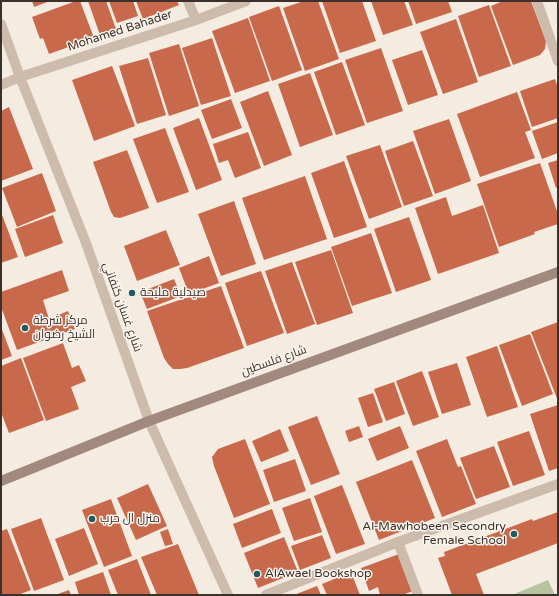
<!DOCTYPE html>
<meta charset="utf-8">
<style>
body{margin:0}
#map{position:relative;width:559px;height:596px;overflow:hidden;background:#f4ebe1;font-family:"Varela Round",sans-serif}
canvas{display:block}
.frame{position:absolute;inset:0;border:2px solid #3b302b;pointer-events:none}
</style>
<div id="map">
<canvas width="559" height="596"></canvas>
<div class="frame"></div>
</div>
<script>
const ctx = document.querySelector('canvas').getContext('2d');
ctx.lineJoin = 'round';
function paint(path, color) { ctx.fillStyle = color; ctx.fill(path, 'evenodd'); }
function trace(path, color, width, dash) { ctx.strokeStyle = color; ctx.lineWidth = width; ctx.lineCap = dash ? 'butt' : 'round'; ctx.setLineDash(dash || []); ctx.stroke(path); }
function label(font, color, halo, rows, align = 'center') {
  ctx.font = font + ' "Varela Round",Cairo,sans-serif'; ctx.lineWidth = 3; ctx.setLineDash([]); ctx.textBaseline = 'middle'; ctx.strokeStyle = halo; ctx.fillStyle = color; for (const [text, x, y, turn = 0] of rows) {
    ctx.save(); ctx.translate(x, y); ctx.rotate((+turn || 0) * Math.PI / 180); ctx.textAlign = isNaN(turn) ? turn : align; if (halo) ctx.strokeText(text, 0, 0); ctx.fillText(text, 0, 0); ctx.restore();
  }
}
paint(new Path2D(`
 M548,580L555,595H512Z`), '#b8c4a0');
paint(new Path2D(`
 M32,1H50L34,7Z
 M76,1H80L94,38L49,54L43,38L40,39L32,17Z
 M88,1H106L116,29L100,35Z
 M109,1H133L138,16L117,23Z
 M136,1H177L179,5L143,19Z
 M304,1H318L339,59L305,71L283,8Z
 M322,1H362L376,41L340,53Z
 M371,1H404L413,25L383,35Z
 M408,1H448L452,12L416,24Z
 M503,1H531L546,41L545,49L540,55L513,65L491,6Z
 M489,5L511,66L479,77L458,16Z
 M279,6L302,70L272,81L249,17Z
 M248,18L270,81L235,93L212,31Z
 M456,19L478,82L443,94L420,32Z
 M212,38L231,96L201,105L182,48Z
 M179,44L199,106L169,116L149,53Z
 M381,48L403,111L367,123L345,60Z
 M422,50L438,95L408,105L392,60Z
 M148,58L166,115L137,124L119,66Z
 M342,62L365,125L336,135L314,72Z
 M112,66L135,126L94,141L72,80Z
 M310,73L333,135L300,147L278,84Z
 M555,79L558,88V118L532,127L520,91Z
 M268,91L292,155L264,166L240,102Z
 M517,92L531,130L525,132L535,158L480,177L457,114Z
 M231,99L242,128L212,139L201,110Z
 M9,107L33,169L1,181V111Z
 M199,118L222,180L196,190L173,128Z
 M449,119L471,181L435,194L413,131Z
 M558,122V153L542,159L532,131Z
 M165,128L189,192L157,203L133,139Z
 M248,132L261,168L235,178L228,160L219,163L213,144Z
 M413,141L433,196L404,206L385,151Z
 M380,145L402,207L369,219L346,156Z
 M127,150L149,208L120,218L114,217L111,212L93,162Z
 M558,160V187L556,188L548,163Z
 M344,161L367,227L334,238L311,173Z
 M540,163L558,214V224L534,232L535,234L499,247L477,184Z
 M42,173L56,211L17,227L2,188Z
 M305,176L327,239L264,260L242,198Z
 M446,197L452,216L483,205L499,253L438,274L415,208Z
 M234,201L256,264L221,276L198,214Z
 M1,212L18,257L1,263Z
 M53,215L63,243L25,257L15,229Z
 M409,217L431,280L396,292L374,229Z
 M166,230L180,265L137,281L124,246Z
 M371,233L392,293L352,306L331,247Z
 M331,250L353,313L317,325L295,262Z
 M209,256L219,283L189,294L179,268Z
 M292,262L315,324L287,334L265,271Z
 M62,270L69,291L43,300L49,319L68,311L75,329L17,350L1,307V292Z
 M261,271L284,333L247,346L225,283Z
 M174,279L181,296L147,309L140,292Z
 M221,286L244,348L187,368L180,369H173L168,364L164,358L147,311Z
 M558,322V401L531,332Z
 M1,327L12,356L1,360Z
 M530,334L553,394L522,406L499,345Z
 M63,343L72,368L79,365L86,381L71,387L79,409L46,421L23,358Z
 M497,346L518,407L487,417L466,357Z
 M21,358L44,420L9,433L1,412V366Z
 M457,363L471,405L442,414L428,372Z
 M422,371L439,417L413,426L396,381Z
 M394,382L405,414L386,421L374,389Z
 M373,393L383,422L368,427L358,398Z
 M558,405V468L549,471L530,414Z
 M317,416L340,474L311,485L288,427Z
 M359,426L363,437L349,442L345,431Z
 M400,426L409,448L377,461L368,439Z
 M280,429L289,451L261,462L252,441Z
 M529,431L545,475L513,486L497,442Z
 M245,439L270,504L234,518L214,466L212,457L218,449Z
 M447,439L458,467L461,466L476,504L442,517L416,451Z
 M494,446L510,487L476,499L460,458Z
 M295,459L306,491L274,502L263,470Z
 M412,460L435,518L379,540L356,482Z
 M148,484L167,526L136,540L117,498Z
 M342,485L365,544L336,554L314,496Z
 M310,498L322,532L294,541L282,508Z
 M111,499L132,556L104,567L82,510Z
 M272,509L281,533L242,548L233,524Z
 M558,512V543L476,574L484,595H452L438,558L445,556L444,552L532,519L533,521Z
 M41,518L64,580L34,591L11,529Z
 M84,528L98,564L69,576L55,539Z
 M7,529L31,590L18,595H1V531Z
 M168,529L173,544L165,546L160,532Z
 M322,535L331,558L300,570L291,546Z
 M284,537L298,572L258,588L244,553Z
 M178,544L199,595H157L141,557Z
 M399,554L413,591L402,595H380L378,587L369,591L361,568Z
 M137,559L151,595H118L108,570Z
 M103,572L111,595H79L75,582Z
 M351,572L360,595H327L322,584Z
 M317,586L321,595H294Z
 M69,590L71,595H55Z`), '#c8694b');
trace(new Path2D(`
 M398,542L418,595`), '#cdbbac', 10);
trace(new Path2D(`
 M188,1L196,20
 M537,1L558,61
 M1,24L20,77L86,243L149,421L228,595
 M1,85L20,77L196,20L246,1
 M266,595L398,542L558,484`), '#cdbbac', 10);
trace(new Path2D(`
 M1,481L149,421L558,272`), '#a18a7d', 10);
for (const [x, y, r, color] of [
 [132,293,4,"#1f5a5e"],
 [25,328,4,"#1f5a5e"],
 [92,519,4,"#1f5a5e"],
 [514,534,4,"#1f5a5e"],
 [257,574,4,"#1f5a5e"]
]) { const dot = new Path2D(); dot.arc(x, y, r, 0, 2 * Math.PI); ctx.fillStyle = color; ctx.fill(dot); trace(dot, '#fbf5ee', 1.5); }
label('12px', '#3b302b', '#fbf5ee', [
 ["Mohamed Bahader",120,31,-18],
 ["شارع غسان كنفاني",122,307,70],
 ["شارع فلسطين",274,361,-20]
]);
label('12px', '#3b302b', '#fbf5ee', [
 ["صيدلية مليحة",140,293],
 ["مركز شرطة",33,321],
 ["الشيخ رضوان",33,335],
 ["منزل ال حرب",100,519],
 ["Al-Mawhobeen Secondry",506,527,"right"],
 ["Female School",506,541,"right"],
 ["AlAwael Bookshop",265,574]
], 'left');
</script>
